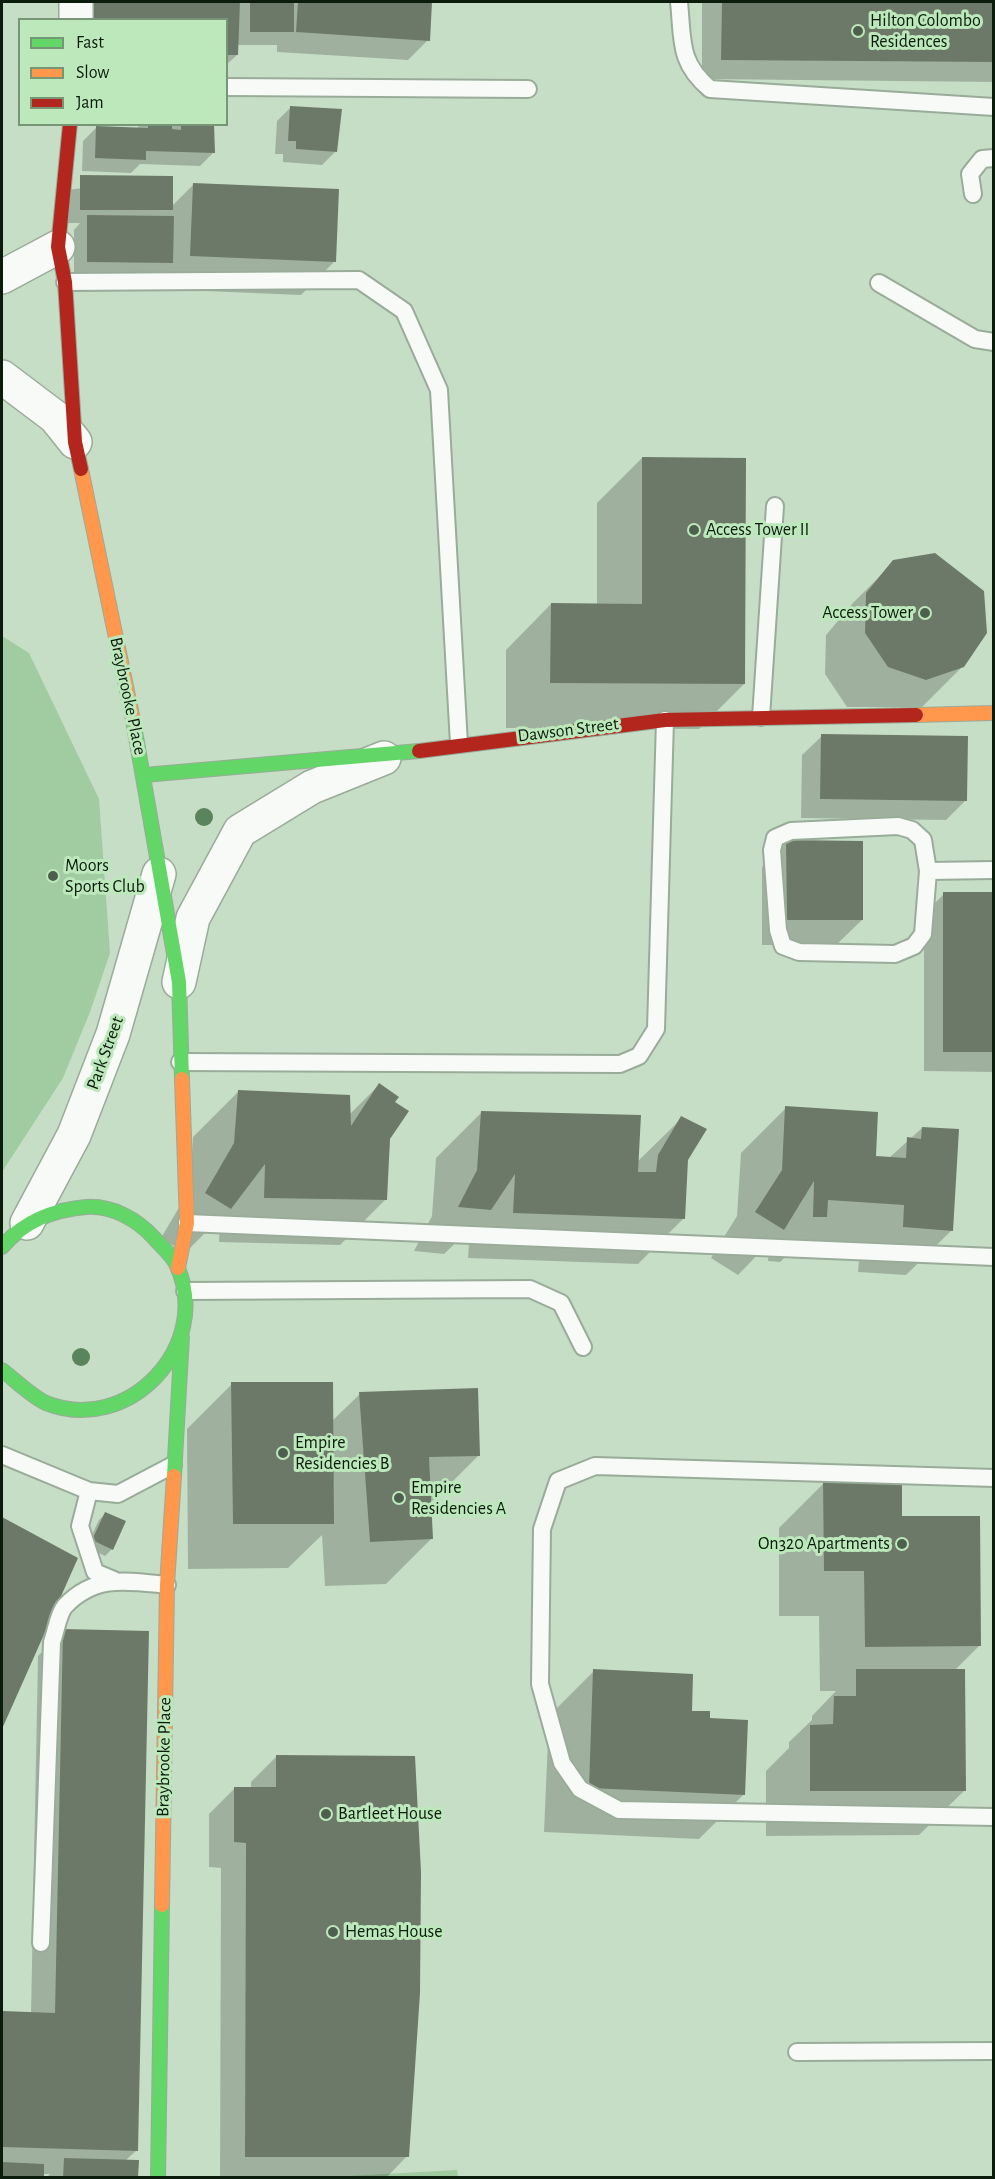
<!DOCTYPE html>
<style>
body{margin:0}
#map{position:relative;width:995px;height:2179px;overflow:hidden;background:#c7dec6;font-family:"Alegreya Sans",sans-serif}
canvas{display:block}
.frame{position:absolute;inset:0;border:3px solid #0c1c0c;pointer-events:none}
.legend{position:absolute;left:18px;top:18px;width:210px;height:108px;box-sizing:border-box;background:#bde8bc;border:2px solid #769676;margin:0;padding:8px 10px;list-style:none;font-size:18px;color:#0c1c0c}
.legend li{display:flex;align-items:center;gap:12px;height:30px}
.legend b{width:30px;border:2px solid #769676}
</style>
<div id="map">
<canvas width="995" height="2179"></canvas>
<div class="frame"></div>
<ul class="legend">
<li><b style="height:8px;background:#63d668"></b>Fast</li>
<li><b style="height:8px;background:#ff974d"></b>Slow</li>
<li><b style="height:8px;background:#b3261e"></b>Jam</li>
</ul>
</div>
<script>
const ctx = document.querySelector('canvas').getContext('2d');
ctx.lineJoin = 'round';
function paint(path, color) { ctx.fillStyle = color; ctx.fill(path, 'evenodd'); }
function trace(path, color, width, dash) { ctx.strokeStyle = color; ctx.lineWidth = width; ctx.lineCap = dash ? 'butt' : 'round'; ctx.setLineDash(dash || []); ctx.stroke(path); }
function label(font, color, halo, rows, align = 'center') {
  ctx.font = font + ' "Alegreya Sans",sans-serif'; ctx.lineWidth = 6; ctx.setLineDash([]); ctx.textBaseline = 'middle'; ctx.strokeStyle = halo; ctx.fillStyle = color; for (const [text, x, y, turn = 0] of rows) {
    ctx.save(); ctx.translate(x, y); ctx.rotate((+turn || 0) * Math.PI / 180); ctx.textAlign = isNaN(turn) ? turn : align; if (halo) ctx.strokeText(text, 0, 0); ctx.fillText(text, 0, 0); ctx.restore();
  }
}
paint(new Path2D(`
 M2,636L29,653L99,799L110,953L90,1012L63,1078L2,1172Z
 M457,2170L458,2177H329Z`), '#a1cba0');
paint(new Path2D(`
 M75,2H430L428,40L408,60L277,52V45H237V55L226,65V20H74Z
 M702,2H994V82L702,79Z
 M291,107L336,151L322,165L283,162V154H275L277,121Z
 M141,124H212L213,153L200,166L140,164L131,173L82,171L83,141L97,127L136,129Z
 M172,177V206L193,185L335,261L301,295L157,289L74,275V230L80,223H68L67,190Z
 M642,458L744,684L699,729L506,728V650L551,604L597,605V503Z
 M894,562L963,666L922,707H847L825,674L826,635L853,603Z
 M822,736L966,800L946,820L801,818L802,755Z
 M787,842L862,920L836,945H762V867Z
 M944,894H994V1072L924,1071V914Z
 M379,1085L393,1103L385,1200L340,1245L219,1242L220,1218L185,1253L161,1238L190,1189L193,1137L238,1092L349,1115Z
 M786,1108L874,1157L889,1158L922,1128L952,1230L906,1275L858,1272L860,1249L797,1246L780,1262L768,1261L769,1243L738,1275L711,1258L737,1216L741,1153Z
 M481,1113L637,1162L682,1118L686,1160L683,1219L638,1264L468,1258L470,1229L444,1254L414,1251L432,1216L436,1158Z
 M232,1384L332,1421L360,1394L479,1455L434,1500L430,1501L431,1539L386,1584L325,1586L322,1535L288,1568L188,1569L187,1429Z
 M824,1483L901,1517L979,1646L955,1670L965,1790L919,1835L766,1836V1771L789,1748V1742L812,1720V1716L836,1691H820L819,1616H779V1528Z
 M105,1514L124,1522L112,1549L105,1556L86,1547L99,1520Z
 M2,1519L76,1558L2,1726Z
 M64,1630L137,2150L125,2161L137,2178H46L50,2174H42V2178H2V2013L31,2014L38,1656Z
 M594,1671L708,1720L744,1794L699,1839L544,1832L549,1716Z
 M277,1756L407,2156L386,2178H220L221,1868L209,1867V1814L235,1788H251V1782Z`), '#0003');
paint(new Path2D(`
 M94,2H240L238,55H226V20H93Z
 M250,2H294V32H250Z
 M298,2H432L430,41L296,32Z
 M722,2H994V62L721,60Z
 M290,106L342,109L337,152L296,149V141H288Z
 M148,124H172V129L181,130V124H214L215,153L146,151V160L95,158L96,126L148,128Z
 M80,175L173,176V210H80Z
 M193,183L339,189L336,262L190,256Z
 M87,215L174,216L173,263L87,262Z
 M642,457L746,458L745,684L550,683L551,603L642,604Z
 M935,553L984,591L987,633L964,667L926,680L888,667L865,633L866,593L893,560Z
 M821,734L968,736L967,801L820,799Z
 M786,840L863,841V920H787Z
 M943,892H994V1052H943Z
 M379,1083L399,1097L395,1102L409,1111L390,1139L387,1200L264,1198L265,1164L231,1209L205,1193L234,1143L238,1090L350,1095L351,1126Z
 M785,1106L878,1112L876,1156L906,1158L907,1137L921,1139L922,1127L959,1129L953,1231L903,1227L904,1205L828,1200L827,1217H813L814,1181L784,1230L755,1212L782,1170Z
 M481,1111L641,1115L638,1172H656L658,1155L681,1116L707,1129L688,1160L685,1219L513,1213L515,1174L491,1210L458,1207L477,1170Z
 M231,1382H333L334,1524H233Z
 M478,1388L480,1456L429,1457L433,1539L370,1542L359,1392Z
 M823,1482H902V1516H980L981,1646L865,1647L864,1571H824Z
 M105,1512L126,1521L113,1550L92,1540Z
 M2,1517L78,1558L2,1729Z
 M63,1629L149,1631L138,2151L2,2147V2011L55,2013Z
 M593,1669L693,1674L692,1711H710V1718L748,1720L745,1795L589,1788Z
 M856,1669H965L966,1791H810V1725L833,1724L834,1696H856Z
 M276,1755L415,1756L421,1872L420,1993L409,2157H245L246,1843L234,1842V1787H276Z
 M64,2158L139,2160L138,2178H63Z
 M2,2162L44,2164V2178H2Z`), '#6d7968');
const lane = new Path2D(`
 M679,2C683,40 678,62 710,89L994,107
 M226,87L528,89
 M973,194L970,174L982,159L994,158
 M65,282L359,280L404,311L439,390L459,744
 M879,283L975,339L994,342
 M761,717L775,506
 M898,826L912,830L923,840L928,871L923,934L914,946L895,954L799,952L783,946L778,930L772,850L775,838L791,831Z
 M928,871L994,870
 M180,1062L620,1064L639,1056L656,1029L665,720
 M187,1223L994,1257
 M185,1291L530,1289L561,1303L583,1347
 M2,1455L89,1491L118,1494L173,1465
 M994,1478L595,1466L558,1481L542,1529L540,1684L562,1763L580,1789L619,1810L994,1817
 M89,1491L80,1526L95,1572L114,1580
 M41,1943L52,1642C56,1632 58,1614 65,1606C95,1574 128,1581 167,1585
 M797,2052L994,2051`);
const street = new Path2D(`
 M76,20V2
 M2,277L58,247
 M2,377L55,417L75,442
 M179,982L193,918L240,831L312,787L384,758
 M27,1223L74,1135L113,1034L159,874`);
const fast = new Path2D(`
 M133,720L179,982L182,1079
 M144,775L419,751
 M2,1247C24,1221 52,1210 86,1207C111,1205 137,1219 154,1238C161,1246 173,1256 177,1266C213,1346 128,1436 46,1403C31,1396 15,1380 2,1370
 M174,1476L182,1337
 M158,2178L162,1905`);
const slow = new Path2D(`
 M81,469L133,720
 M916,715L994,713
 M178,1268L187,1223L182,1079
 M162,1905L167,1585L174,1476`);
const jam = new Path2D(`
 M70,124L58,247L65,282L75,442L81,469
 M419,751L665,720L916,715`);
trace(lane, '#99ab99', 20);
trace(street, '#99ab99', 36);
trace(fast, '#99ab99', 16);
trace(slow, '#99ab99', 16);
trace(jam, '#99ab99', 16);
trace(lane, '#f7faf6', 16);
trace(street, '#f7faf6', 33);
trace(fast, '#63d668', 14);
trace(slow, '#ff974d', 14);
trace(jam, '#b3261e', 14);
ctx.fillStyle = '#5a845c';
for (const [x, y] of [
 [204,817],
 [81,1357]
]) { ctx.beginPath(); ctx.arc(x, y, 9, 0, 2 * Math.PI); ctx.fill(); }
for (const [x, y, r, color] of [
 [858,31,6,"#4d604d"],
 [694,530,6,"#4d604d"],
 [925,613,6,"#4d604d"],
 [53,876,6,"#4d604d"],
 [283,1453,6,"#4d604d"],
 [399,1498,6,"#4d604d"],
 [902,1544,6,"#4d604d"],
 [326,1814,6,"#4d604d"],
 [333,1932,6,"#4d604d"]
]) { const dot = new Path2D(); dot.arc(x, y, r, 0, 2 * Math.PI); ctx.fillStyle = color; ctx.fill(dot); trace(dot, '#bde8bc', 2); }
label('18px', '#0c1c0c', '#bde8bc', [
 ["Hilton Colombo",870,21],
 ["Residences",870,42],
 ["Access Tower II",706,530],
 ["Access Tower",913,613,"right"],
 ["Moors",65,866],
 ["Sports Club",65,887],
 ["Empire",295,1443],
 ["Residencies B",295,1464],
 ["Empire",411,1488],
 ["Residencies A",411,1509],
 ["On320 Apartments",890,1544,"right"],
 ["Bartleet House",338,1814],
 ["Hemas House",345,1932]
], 'left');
label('18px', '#0c1c0c', '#bde8bc', [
 ["Braybrooke Place",128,696,78],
 ["Dawson Street",568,730,-7],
 ["Park Street",105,1053,-70],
 ["Braybrooke Place",164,1757,-89]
]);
</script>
